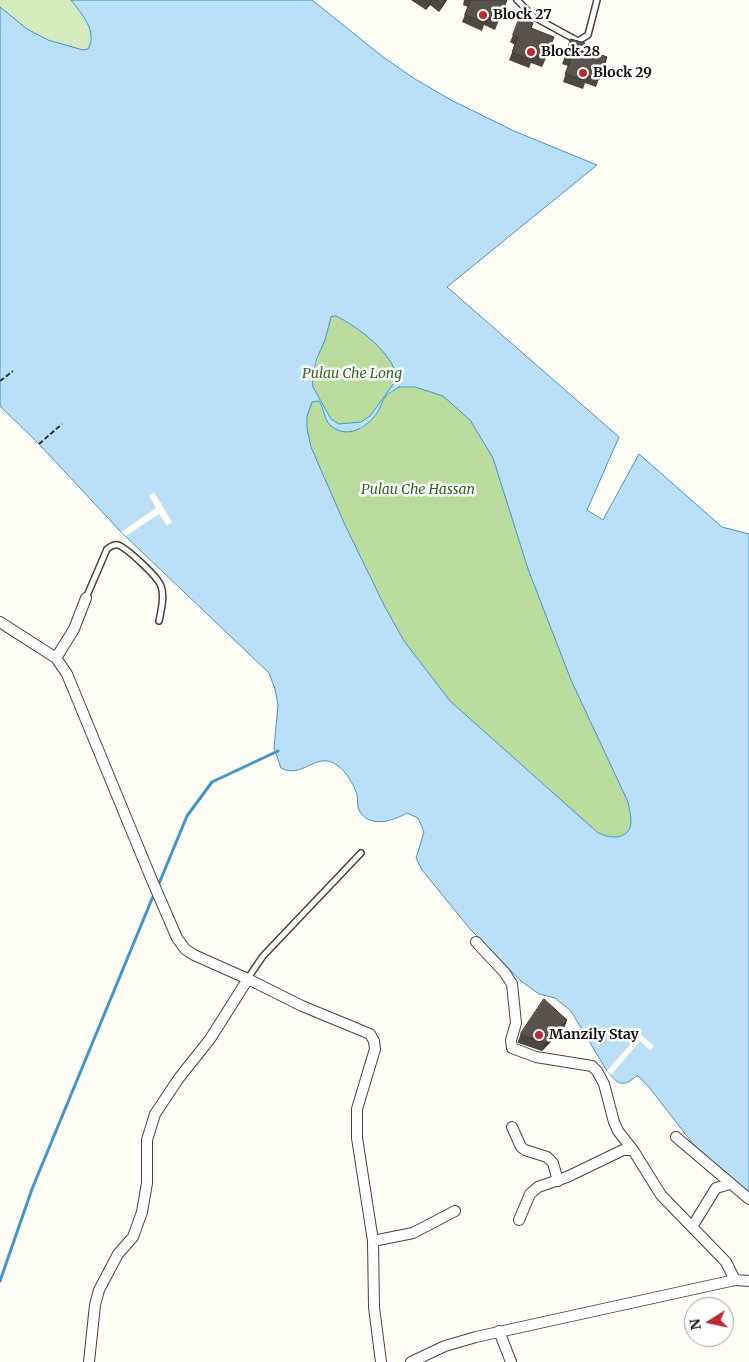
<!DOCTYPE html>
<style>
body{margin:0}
#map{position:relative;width:749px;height:1362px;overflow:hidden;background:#fffdf5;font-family:Merriweather,serif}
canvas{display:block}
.north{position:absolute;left:684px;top:1297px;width:50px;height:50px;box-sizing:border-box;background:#fff;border:1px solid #a0a0a0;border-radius:50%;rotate:260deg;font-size:14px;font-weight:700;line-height:20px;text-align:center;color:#111}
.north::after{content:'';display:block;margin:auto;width:18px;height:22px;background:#c4262e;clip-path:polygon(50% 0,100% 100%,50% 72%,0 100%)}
</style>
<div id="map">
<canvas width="749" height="1362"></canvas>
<div class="north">N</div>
</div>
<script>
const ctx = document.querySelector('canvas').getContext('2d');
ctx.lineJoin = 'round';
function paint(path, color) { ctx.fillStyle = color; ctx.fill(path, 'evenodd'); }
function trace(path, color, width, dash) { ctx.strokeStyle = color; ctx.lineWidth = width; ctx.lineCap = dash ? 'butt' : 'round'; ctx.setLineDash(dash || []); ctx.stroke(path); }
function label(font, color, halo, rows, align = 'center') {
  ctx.font = font + ' Merriweather,serif'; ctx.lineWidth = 5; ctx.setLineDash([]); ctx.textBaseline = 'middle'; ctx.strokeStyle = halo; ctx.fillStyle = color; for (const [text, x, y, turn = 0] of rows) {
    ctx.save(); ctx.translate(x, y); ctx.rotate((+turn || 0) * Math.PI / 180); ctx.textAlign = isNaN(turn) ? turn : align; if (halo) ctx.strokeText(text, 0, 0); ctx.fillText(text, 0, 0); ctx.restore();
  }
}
paint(new Path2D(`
 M0,0H71C82,14 98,32 88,49L83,50C72,47 59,45 49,40C30,33 15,20 0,7Z`), '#d5ebbd');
paint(new Path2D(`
 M336,316C359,329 394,350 397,379L370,416L361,422L339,424L331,419L313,387L312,377L331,317Z
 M399,387H415L443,396L470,420L493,458L528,569L571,680L628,802C629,808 631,815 631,822C630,841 608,839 597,832L450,701L404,641L385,607L345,525L311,447L307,429V416L312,402L319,401C324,409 325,419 331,426L361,429L377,413L385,397Z`), '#b9dc9c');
const water = new Path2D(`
 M71,0H312L383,57L415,79L451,100L514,131L597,165L447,287L619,437L587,510L603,520L639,454L722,527L749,534V1194L693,1144L649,1087L638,1076C633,1077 633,1080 628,1082C618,1087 613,1077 607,1071L571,1011L555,998L539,994L521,981L471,930L422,870L416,858L424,832L418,818L407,813C393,821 369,829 359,810C357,806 358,799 357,795C354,785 346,771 338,766C317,749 303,780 281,768L274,748L278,705L275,689L269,673L121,532L39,444L0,406V7L27,29L48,40L83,50L88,49C98,32 82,14 71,0ZM336,316C358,327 394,353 397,379L370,416L361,422L339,424L331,419L313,387L312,377L317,358L325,340L331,317ZM399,387H415L443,396L470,420L493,458L528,569L571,680L628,802C629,808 631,815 631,822C630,841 608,839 597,832L450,701L404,641L385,607L345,525L311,447L307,429V416L312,402L319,401C324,408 324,419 330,425C346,440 367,428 377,413C381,408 382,400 386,396C390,392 395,390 399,387Z`);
paint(water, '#b9e0f7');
trace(water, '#3f96cf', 1);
paint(new Path2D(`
 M154,492L172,522L167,526L159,514L126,536L121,532L156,508L149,496Z
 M636,1030L654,1046L650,1050L640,1041L611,1075L607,1071L636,1038L632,1034Z`), '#fffdf5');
trace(new Path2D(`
 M158,886L187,816L212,782L278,751
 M0,1281L32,1189L154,894`), '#3f96cf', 3);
const service = new Path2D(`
 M517,0L534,17L578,41L588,35L597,0
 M86,598L107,549C110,547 114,544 118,545C127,548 158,577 161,586C165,596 161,611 159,621
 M248,978L263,956L361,853`);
const minor = new Path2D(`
 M0,622L56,658L67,674L151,878L177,938L185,949L194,955L248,979L302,1006L370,1034L374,1041L375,1049L357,1109V1138L373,1241L374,1307L381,1362
 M56,658L74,629L86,598
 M476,942L505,973L512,984L516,1023L511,1040L512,1048L536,1057L592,1066L597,1071L604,1084L614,1122L618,1131L633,1150L661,1195L726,1262L735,1280
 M512,1127L521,1147L525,1150L547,1157L553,1163L558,1181
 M676,1137L749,1199
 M519,1220L530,1194L538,1187L567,1177L623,1150H633
 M692,1227L716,1188L730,1184
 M373,1241L413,1233L455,1211
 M499,1331L511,1362
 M89,1362L95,1305L99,1290L118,1254L133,1237L142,1212L147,1183V1140L155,1114L179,1078L210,1039L248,979
 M411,1362L445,1346L476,1337L735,1280L749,1281`);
trace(service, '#444', 8);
trace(minor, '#444', 12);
trace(new Path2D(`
 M0,381L13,371
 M39,444L62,424`), '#333', 2, [5, 2.5]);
trace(service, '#fff', 5);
trace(minor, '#fff', 10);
paint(new Path2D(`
 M411,0H447L439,12L430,5L426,10Z
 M464,0H507L495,30L484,25L482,31L462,22L468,7L463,5Z
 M532,28L552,45L542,67L531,63L529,68L509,60L515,45L510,42L513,35Z
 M571,39L583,48L607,57L596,87L585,83L583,89L563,82L568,66L562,64Z
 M567,1020L564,1028L542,1051L518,1043V1041L521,1033Z`), '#4d4742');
paint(new Path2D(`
 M431,0H432L430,5L426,10Z
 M445,0H447L439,12L442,4Z
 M567,1020L564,1028L542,1051L545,1043Z`), '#3f3936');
const building = new Path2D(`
 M425,0H431L429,3Z
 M436,0H445L442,4Z
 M471,0H507L498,22L487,17L485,23L465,15Z
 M520,17L533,23L531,28L554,37L545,59L534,55L532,61L512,52L518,37L513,35Z
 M571,39L585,43L583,48L607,57L599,80L588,76L586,81L565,74L571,59L565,57Z
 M544,999L567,1020L545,1043L521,1035V1033Z`);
paint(building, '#5a524d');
trace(building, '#3f3936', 1);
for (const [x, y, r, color] of [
 [483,15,5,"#c4262e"],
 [531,52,5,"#c4262e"],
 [583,73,5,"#c4262e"],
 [539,1035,5,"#c4262e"]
]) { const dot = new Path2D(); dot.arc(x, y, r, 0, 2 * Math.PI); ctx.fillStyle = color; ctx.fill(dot); trace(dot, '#fff', 2); }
label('bold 14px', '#111', '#fff', [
 ["Block 27",493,15],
 ["Block 28",541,52],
 ["Block 29",593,73],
 ["Manzily Stay",549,1035]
], 'left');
label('italic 14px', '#2f6b1f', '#fff', [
 ["Pulau Che Long",352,374],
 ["Pulau Che Hassan",418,490]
]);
</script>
